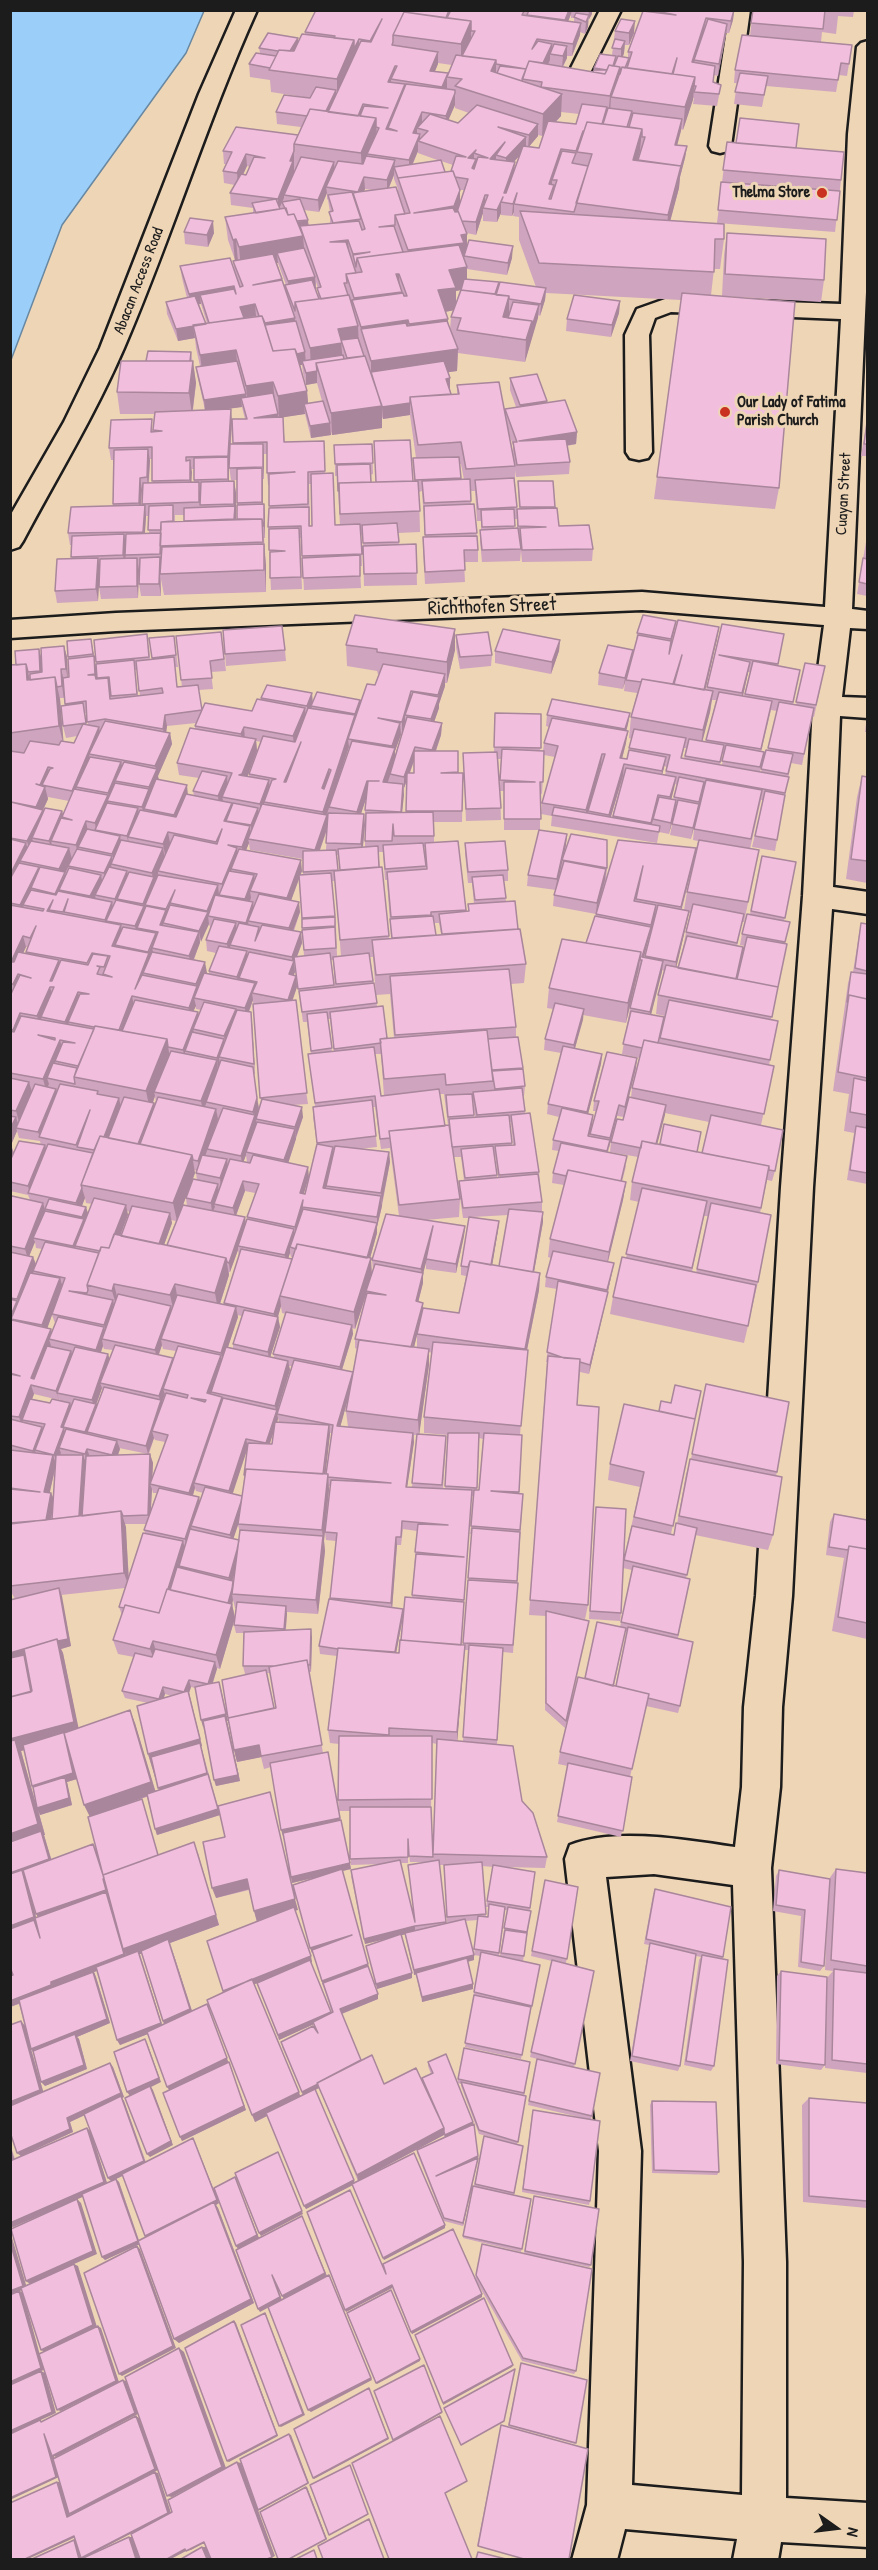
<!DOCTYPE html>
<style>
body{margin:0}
#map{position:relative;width:878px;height:2570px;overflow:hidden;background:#eed5b6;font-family:"Patrick Hand",sans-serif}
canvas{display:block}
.frame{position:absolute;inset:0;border:12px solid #1c1c1c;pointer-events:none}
.north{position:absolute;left:806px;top:2498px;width:60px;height:60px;-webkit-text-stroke:4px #eed5b6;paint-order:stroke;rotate:104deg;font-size:16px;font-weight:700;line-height:24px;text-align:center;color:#1c1c1c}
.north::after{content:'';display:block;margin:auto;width:21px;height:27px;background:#1c1c1c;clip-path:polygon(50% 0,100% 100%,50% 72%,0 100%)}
</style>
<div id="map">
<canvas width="878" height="2570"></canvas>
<div class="frame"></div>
<div class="north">N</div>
</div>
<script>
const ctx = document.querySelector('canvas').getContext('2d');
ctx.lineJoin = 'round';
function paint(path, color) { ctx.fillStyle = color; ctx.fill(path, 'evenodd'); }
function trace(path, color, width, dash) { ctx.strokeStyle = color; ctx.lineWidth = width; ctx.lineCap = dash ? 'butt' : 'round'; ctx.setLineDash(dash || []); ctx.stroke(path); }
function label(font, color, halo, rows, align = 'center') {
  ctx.font = font + ' "Patrick Hand",sans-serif'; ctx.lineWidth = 6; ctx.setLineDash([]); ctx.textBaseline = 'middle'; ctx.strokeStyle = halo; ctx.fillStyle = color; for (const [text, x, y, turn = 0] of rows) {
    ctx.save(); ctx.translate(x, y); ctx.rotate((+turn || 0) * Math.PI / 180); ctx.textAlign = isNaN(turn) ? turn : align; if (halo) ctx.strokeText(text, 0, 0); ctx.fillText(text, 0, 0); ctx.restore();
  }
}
const water = new Path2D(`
 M11,10L204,11L186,53L62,225L11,360Z`);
paint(water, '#9bcff9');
trace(water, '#6887a1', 1.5);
const minor = new Path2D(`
 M236,10H257C207,121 172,237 124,348C95,415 57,477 23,541L19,547L10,550V516L64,422L100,348L199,94Z
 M600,10H621L586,81L578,82L570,81L567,76Z
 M730,10H750L731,146L728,151L720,153L712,151L709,146Z
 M868,41V247L852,609L868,611V629L850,628L842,697L868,698V718L840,716L833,887L868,892V914L832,909L813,1187L792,1596L782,1707L780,1787L771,1868L786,2262V2498L868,2503V2547L781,2542L778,2560H733L737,2539L625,2529L617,2560H572L587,2505L599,2151L565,1859L570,1845C615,1827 688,1840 735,1847L742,1787L744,1707L756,1596L781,1187L803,896L813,706L824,625L642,610L116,631L10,638V620L116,613L642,592L825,607L841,319L671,312L655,318L649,335L652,452L648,458L639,460L630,458L626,452L625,335L637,309L668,298L841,304L848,134L857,47L861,43ZM654,1874L733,1885L744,2262L742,2495L632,2485L641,2151L606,1877Z`);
trace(minor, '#1c1c1c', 5);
paint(minor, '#eed5b6');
paint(new Path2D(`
 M316,10H592V14L588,21V27L585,34L580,32V35L572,56H567V58L563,67L593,72L594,68L612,55L615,31L634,33L629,45H625L624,53L623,57H628V52L643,10H734L733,20L729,33H726L718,76L714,75L713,82L721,85L717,106L693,104L694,98H693L683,130L681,129L677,145L687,146L685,158L680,177L679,188L670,221L724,239L720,269H714L711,295L779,488L775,509L654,499L681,300L546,293L545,300L540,316L538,315L525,362L458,353L457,371L448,372L450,390L451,394H457V385L505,411L516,407L510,390V378L547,401V403L577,432L576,444L567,446L570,462L569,474L516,477L515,470V483L517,507V519H514V528H517V509H519L518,481L555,507L559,526L593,549L592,561L522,562L521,551L520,561L482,562L480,541V530H481V521H477L475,491H470L471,504H474L478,550V562H464L465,582L425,584L423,549V537H425L422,491L419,492L420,532L398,533L399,545L416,544L417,585L364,586L363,535H361L362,566H360L361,588L304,590L301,538H300L302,589L271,590L268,527L270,508L269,485H268L267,473V454H264V479H262L263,504H264L265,516V538H264L266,566V592L164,595L161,579V596H141L139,584L140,567H139L138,598L101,599L99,587L100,568H99L98,601L57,603L55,591L72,559V545H70L68,533L113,506L114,460H111L109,448L153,429L154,414H120L117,392L146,361L191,352L196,383L193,410H205L198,379L196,367L200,366L196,348L195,338L178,341L167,314L166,302L187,298L182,278L180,266L234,270L233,261L235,260L228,240L225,217L253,213V208L231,205L230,193L235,185L224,183L223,171L226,164H224L223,151L298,135L301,127L277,124L276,112L310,98L271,92L270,80L250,77L249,64L260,53L259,48L298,43L305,34V32ZM571,14V18H574V22H568ZM438,63L452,65L448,73L435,71ZM455,105V108L469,113L458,123L448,120ZM561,112L579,114L576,124L556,122L561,116ZM538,135L542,136L543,135L539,148L529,146L538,136ZM418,151V153L440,161L413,164ZM519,156L514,169V162ZM441,161L453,165L451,171L445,172ZM247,166L250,167L246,175H243ZM394,175V179L398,189V193L389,188ZM365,189L373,190L364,191ZM460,190H464L460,202ZM327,193V199L328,200L330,212V224L309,226L304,210L319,212ZM514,212L513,216L519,217V240L536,287H499V282L467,280V269L507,275L512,258L467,247V233L476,235L483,213V221L497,222L501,213V215L512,216ZM277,263H278L286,285V292ZM316,282L318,288V297L315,289H316ZM460,290L456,302V291ZM199,304H201L207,323L206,324ZM453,310L451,317L450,330L446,312ZM300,365H302L303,373L306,385L317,383L322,401L308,403L307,391ZM242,407L245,419L232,420L224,409ZM305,414L311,438L331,435L330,428L332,435L382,428V417L383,419L410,415L416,458H413L414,481L371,482L370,475L373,474L372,444L335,464V476H337L340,525H335L325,473L324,441L285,442L282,417ZM232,422L233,444H231ZM509,434L513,445V453ZM150,459H152L153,483H149ZM460,464H461L464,480H461ZM229,466L231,480H237V519H236L235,513L236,493L234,481H229ZM191,469H194V482H191ZM309,484H312V526H310ZM142,490H143L142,505L141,506ZM175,515H184V521H175ZM146,516H149V533H145Z
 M753,10H854L853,17L838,16L836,34L822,32L821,42L852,45L847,76L839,75L836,92L766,86L762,107L734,104L737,83H734L735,70L750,36Z
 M727,142L796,148L841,180L835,232L717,223Z
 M184,232L214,233L208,247L185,244Z
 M727,233L824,280L821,302L722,296L724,255Z
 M620,301L619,313L611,337L566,331L567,319Z
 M867,421V456H861Z
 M867,536V596L857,594Z
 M676,621L674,632L670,648L717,639L705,690H706L722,624L784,634L777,666L800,670L793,705H796L805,663L825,666L814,717H812L802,765L791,763L775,851L752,847L763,800H761L750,849L759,850L744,922H742L737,946L736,979H737L745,946L740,945L742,934L750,914L762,856L796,862L784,921V944H787L771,1019L778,1021L769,1065L774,1066L761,1125L775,1171L772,1181L767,1180L760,1213L758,1282L744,1343L610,1314L613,1297L626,1258L639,1202L630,1200L632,1182L638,1157L610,1152L611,1142L623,1120L631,1098L632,1088L640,1058L622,1054L630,1008L640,971H638L626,1023L583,1015L575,1049L602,1054L601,1064L588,1114L593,1115L592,1125L589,1136H590L596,1111H593L594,1101L636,1068L624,1117L617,1116L608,1152L626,1166L622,1182H626L623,1200L608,1262L614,1263L612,1273L589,1374L580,1372L577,1405L588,1605L585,1619L579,1618L589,1621L565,1728L545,1710L546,1616L529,1615L547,1362H546L557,1289L545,1287L546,1277L551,1258L548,1257L550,1239L564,1185L552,1183L553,1173L559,1151L552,1150L553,1140L559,1117L547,1114L548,1104L561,1053L544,1050L545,1039L553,1009L547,1008L549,988L586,943L596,914L553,906L554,895L556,890L527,886L528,875L567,834L565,853L607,868L606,879L598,907L694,860L682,909L684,910L687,892L698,841L693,840L694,829L704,790H703L691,839L670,835L675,809L669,834L659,832L657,843L551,826L552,816L541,814L542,803L555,757L544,755L542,794L540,793V830H504V791H500L501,820L466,821L463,753L494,752L495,713L541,714L540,751H543L544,743L549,727L546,726L547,715L630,713L628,724L626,731V743L622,759H627L632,739L629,738L631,717L637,693L624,691L625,682L623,689L598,685L599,673L633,650L632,659L636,642L637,633ZM748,672H750L744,696H743ZM712,700H716L706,742L702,741L710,712ZM771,710L777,711L768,750H766L761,772H760L764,752H761ZM684,748H686L684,759L682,758ZM722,754H724L722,765H720ZM498,759H501L500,787ZM601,765H602L592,798ZM664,766L667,767L665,775H662ZM623,776L612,818L611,817ZM675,784L677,785L673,800L671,799ZM689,913H691L686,932L684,943L678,968L676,967ZM655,914H656L645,958L644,957ZM662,970L664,971L658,995L656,1014L665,1016L662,1028L651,1014ZM665,1113L709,1122L702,1153L657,1144ZM704,1216H709L696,1273L692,1272Z
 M223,630L285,650L286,661L226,666Z
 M221,632L226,671L211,672L213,689L198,690L202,710L252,711L261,700V698L313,702L360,700V704L375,685L379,674H378L377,671L347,666L346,645L455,650L447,683H445V686L439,704V708L434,722L442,723L441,735L436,751H458V773H463L462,822H434V843L458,841L466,911H468V904H474L472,883H468L465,854V843L508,870V881H504L506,902L518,929L526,964L524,983L511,984L516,1027V1037H518L525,1086L524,1096H523L525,1113L539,1172L542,1202V1212H539L543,1222L534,1272L540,1273L539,1290L527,1350L520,1435L519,1493L523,1494L513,1653L503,1652L497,1744L547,1857L545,1868L506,1867L530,1908V1911H531L523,1961L540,1965L521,2059L465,2047L480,1956L474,1955L478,1920L465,1921L474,1955V1960L468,1962L473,1989L422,2002L416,1974L414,1975L405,1934L401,1935L412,1973V1978L377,1989L366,1946L389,1938L365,1944L351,1876L381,1864L351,1865L350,1811H339L351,1869L342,1871L369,1969L378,1999L342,2014L361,2060L384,2084L422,2081V2078L431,2074L428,2066V2062L473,2124L478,2156L463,2226L444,2221L417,2153V2150L444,2137V2135L358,2181L319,2088L315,2090L354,2183L445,2228L384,2260L352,2185L306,2209L267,2116L255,2122L223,1993L257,1922L249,1890L216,1898L225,1837L220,1815L157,1835L147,1797L140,1799L144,1805L158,1855L198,1853L219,1925L170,1943L192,2011L229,2063L246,2110L182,2141L169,2090L148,2034L120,2045L117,2040L97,1971L94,1972L96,1977L110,2023L77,2037L79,2039L87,2069L45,2086L33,2052L31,2049L43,2092L110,2063L113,2067L124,2097L122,2098L124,2101L146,2162L195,2142L219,2203L216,2205L218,2208L254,2303L179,2343L174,2339L140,2244L105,2260L102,2257L83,2196L13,2227L10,2226V2144L15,2159L87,2128L91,2132L107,2183L111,2181L108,2178L85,2115L70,2122L73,2132L21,2156L17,2153L21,2021L25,2026L19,2004L10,2007L13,1975L15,1599L10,1590V1199L30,1200L28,1195L10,1191V996L11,994H10V665L42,660L64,646L67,657L68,677H69L67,641L91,639L97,679L96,662L149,646L150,660L152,659L149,638L174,636L178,667H175L177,687H182L176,636ZM135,670H137L140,695L138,696ZM64,693L65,705L63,726L66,738L77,736L74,743L63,741L60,698H64ZM85,713H87L88,725H87ZM196,723L195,726V729L177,763L179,775L199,778L193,791L194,796L188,795L158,780V776L172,744L170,733L166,732L167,726ZM401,733H402L395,756V751ZM256,741L261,742L249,774V777L247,776L257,751ZM349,747V750L337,783ZM414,761V773H410ZM407,781L406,812H402L404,788ZM48,797L69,801L63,814L62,811L43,812V810L48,799ZM366,798L365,810V847H363L365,825L364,814L361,813ZM327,830L326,850H320ZM249,843L250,850L303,859V875H300L302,871L246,850ZM423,847H425L426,869ZM378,852H383L385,880H387L391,938H389ZM337,855H339L340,870H338ZM299,878L304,956L297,957L302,943L301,932L294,931L300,912L291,900ZM332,881H335L341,956H337L336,927ZM434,923H439L441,934L436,935ZM209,924L210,927H211L206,940L207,951L216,953L209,971V974L207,973L194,960L200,941ZM26,947H27L26,953H23ZM370,957H373L376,995L390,994L394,1038H387L377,1006ZM331,960H333L335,987ZM295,962L296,976L293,975L295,972ZM297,980L303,1022H307L311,1054H308L315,1106L313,1117L317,1144L305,1194H304L288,1163L303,1117L293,1105L308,1104L292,1000L297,987ZM253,1000L261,1102L259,1109L254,1074H255L252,1023L251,1012H249ZM196,1006V1009L201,1010L199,1015L198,1012L193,1011ZM328,1019H330L334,1051L332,1052ZM375,1054H381L384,1096H381ZM440,1094H444L448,1125L445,1126ZM155,1096L156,1102L155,1106L154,1103H153ZM472,1102H473L475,1117H474ZM373,1107H375L381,1149L390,1148L399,1216L372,1260L373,1270L372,1275L370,1258L377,1233V1227L382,1206L390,1162L389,1152L359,1149L377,1147ZM510,1122H511L513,1145H512ZM17,1131L19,1138L40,1141L41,1145L14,1153L11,1145ZM246,1155L247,1162H243ZM494,1155H495L498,1177H497ZM454,1157H461L464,1180L459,1181V1191L463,1218H469L461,1266V1275L466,1276L459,1313L423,1308V1303L418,1302L423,1283V1273L426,1261V1269L456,1273L464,1236L465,1226L426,1220L459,1217L460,1199ZM194,1170L197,1171L196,1173L197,1180L186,1198L187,1206L183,1205L195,1173ZM245,1191L255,1193L246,1223L245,1217L236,1216ZM85,1198L86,1203L92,1204L88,1213L86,1207L82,1206ZM127,1211L130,1212L120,1236L128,1215ZM508,1215L499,1266L492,1265L498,1230L499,1221L473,1217ZM171,1220L176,1221L167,1245H164L172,1223ZM35,1242L36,1248L42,1249L36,1264L33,1257L29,1256ZM238,1250L239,1256L224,1303V1305L220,1304L229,1275V1272H230ZM290,1253L291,1257H293L292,1259H288ZM367,1293L355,1339V1348L357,1349L353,1372L342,1370L353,1334L352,1328L355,1329ZM281,1306L282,1313L286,1314L273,1354L274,1357H270L280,1327L278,1317ZM52,1315L55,1323L52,1332L47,1328ZM237,1315L242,1316L233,1344V1348L228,1347L238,1317ZM417,1334V1347H414ZM162,1345L163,1349L176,1351L173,1360L159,1355ZM103,1346L104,1349L113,1350L110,1359L101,1353ZM429,1352L432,1353L424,1417V1433L448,1435L445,1489H443L446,1444L419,1434L429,1365ZM289,1366H292L277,1414L279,1422H277L278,1419L277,1412L290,1370ZM102,1388L103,1391L97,1407L96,1405ZM34,1394L59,1400V1399L60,1401L50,1403L32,1399ZM348,1398L346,1411L348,1427H340ZM273,1433L272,1444H270L271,1439ZM330,1433H332L326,1474H325ZM414,1435H417L412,1487H407L414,1442ZM154,1438L155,1440L165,1442L152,1479L153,1463L150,1454H149ZM479,1438L483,1439L479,1490H477ZM119,1448L148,1454L118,1455L120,1449ZM247,1449L244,1475V1480L242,1496L232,1494ZM56,1467L53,1498L49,1493ZM329,1486H330L325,1532L326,1540L336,1541L330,1599L319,1646L320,1654L337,1656L328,1730L330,1743L339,1744L338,1800L339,1809L323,1753L309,1672H311L312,1637L286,1630L287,1612L318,1614L325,1551L324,1541L329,1490ZM195,1488L196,1491L203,1493L200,1501L193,1496ZM152,1489L153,1493H157L151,1510ZM471,1496H473L471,1526L470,1534H472L463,1645H461ZM125,1524H146L144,1530L145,1533L129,1577ZM238,1525L240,1533L239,1540L233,1539ZM403,1529L417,1531L412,1597L399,1653H396L403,1617V1609L392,1608L397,1545H401ZM125,1588L119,1607L122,1615L113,1640L118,1654L134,1657L122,1691L125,1698L148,1703V1754L159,1790L155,1791L135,1723L78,1728L63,1653L61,1649L71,1646L61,1595ZM233,1600L235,1608H236L234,1625L236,1633H244L243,1666L245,1674H251L234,1750L237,1762L261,1757L264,1769L271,1767L283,1836L292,1883L313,1878L293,1885L312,1953H313L323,1986L332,2013H331L311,1962H312L295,1910H298L220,1814L201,1746H202L189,1693L191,1687L195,1688L216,1786L240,1781L227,1721H228L213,1683L217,1668L220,1669L235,1618L232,1604ZM464,1650H469L463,1741H457ZM267,1673H270L276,1708H274ZM165,1694L172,1696L164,1698ZM432,1743L437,1744L433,1861L431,1811ZM24,1750L33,1787L36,1804L21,1751ZM77,1779L90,1816L99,1861L96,1850L51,1859L44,1835H45L38,1810L40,1815L72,1805L67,1782ZM408,1845L410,1862H426L414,1919L401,1863H408ZM439,1865H444L447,1922H452L446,1923ZM482,1866L493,1867L487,1901L486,1907H489L488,1917H486ZM28,1887L38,1917H36ZM505,1910H507L500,1956H499ZM140,1954H142L164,2024L162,2025ZM257,1983L279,2040L314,2024L315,2029L282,2047L303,2095L300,2096L254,1984ZM123,2176L146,2237L139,2240L119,2182L116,2179Z
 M456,635L492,655L491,666L460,669L456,647Z
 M560,640L559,651L551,674L495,663V651Z
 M867,716V732H865Z
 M867,773V883L846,879L857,797L862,776L867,777Z
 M861,923L867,924V1184L847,1180L854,1133L844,1131L849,1094L833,1091L848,983L851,972H853L859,934Z
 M701,1391L671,1534L674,1535L677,1524L686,1474L691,1459L703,1401L777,1472L776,1476L773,1535L768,1550L695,1535L686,1578L690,1579L678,1638L680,1706L678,1713L646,1706L630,1777L621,1837L557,1822L568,1766L558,1764L560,1752L585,1678L620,1627L632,1570L623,1568L621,1613L620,1621L589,1619L596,1507L623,1564L640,1487L608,1480L610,1464L659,1411L671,1403ZM625,1631L627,1632L616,1686H614Z
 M834,1514L867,1520V1639L832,1631L844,1558L826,1555L830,1522Z
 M836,1869L867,1873V2073L825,2068L827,1978L833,1971L825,1970L828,1895L824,1966L820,1971L798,1967L801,1916L773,1911L776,1876L779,1870L829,1879Z
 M545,1880L578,1887L566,1963L594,1971L574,2067L592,2116L591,2119L590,2201L589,2205L522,2192L532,2114L579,2117L528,2105L537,2059L545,2061L530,2057L552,1961L531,1956Z
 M655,1889L723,1957L722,1959L714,2066L711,2071L684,2065L699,1960L701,1957L696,1956L680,2066L678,2071L630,2061L649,1945L644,1944L653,1895Z
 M781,1971L825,2065L821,2070L776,2064L777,1976Z
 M530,2062L524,2096H526L517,2144L523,2146L514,2195L531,2199L521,2252L463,2238L474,2186L484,2136L501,2140L479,2134L461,2086V2084L458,2083V2079Z
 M809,2098L867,2103V2208L803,2202L802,2105Z
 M652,2101L719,2172L717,2175L652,2173L650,2105Z
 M533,2199L591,2265L589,2267L531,2255L576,2371L574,2374L522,2361L478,2284L482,2297L412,2334L392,2288L346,2312L385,2273L475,2279L482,2244L524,2254Z
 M521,2363L576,2443L575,2444L508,2426Z
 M501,2425L524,2559L477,2546Z`), '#cfa4be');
paint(new Path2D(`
 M569,10H572L571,14L564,32L565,20Z
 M589,10H592V14L588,21Z
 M734,10L733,20L729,33L731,21Z
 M589,15L588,27L585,34L586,22Z
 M706,18L704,30L694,63L692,62Z
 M471,21V43L461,64V44Z
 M635,21L634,33L629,45V33Z
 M581,23L580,35L572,56L573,44Z
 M727,24L726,36L718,76L719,64Z
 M298,38L299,50L289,53Z
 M359,39V51L337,101V79L354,40Z
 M625,41L624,53L621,62V49Z
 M552,44V54H550V60L539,83L540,71Z
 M567,46V58L562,68L563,56Z
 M438,52V64L430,83V71Z
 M496,60V81H490L493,63Z
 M395,66V78L391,79V88L388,82Z
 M620,67L619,89L611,97L610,113L608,118L610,96Z
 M447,77V89L442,99V87Z
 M695,77L693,100L683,130L685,107Z
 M405,84V97L388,128L389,136L386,129Z
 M336,90V102L323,118Z
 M455,93V105L445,128L446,116Z
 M562,94L561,116L542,136L543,114Z
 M363,104V116L354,123Z
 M422,112V124L417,128V137L413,133Z
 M376,118L377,140L367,154L368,162L362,176L361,153Z
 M682,119L681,131L674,157L675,145Z
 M538,124V136L528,148L529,135Z
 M642,129L640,151L631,182L633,160Z
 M420,134V142L418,141V151L409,172V160Z
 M526,137V149L506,170V158Z
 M505,142L496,155V164L490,159Z
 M687,146L685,158L680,177L679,188L666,237L668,215Z
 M561,149L560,161L552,180V187L549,184Z
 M476,150L474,153V164L476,159V171L472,180L468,158Z
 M294,151V173L284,195V198L278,211V199L290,161Z
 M246,154L247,166L238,185L237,173Z
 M395,160L394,175L387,192V180Z
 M334,162L335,174L326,187L327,193L319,212L318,200Z
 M515,162L514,174L505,203L504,193Z
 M364,177L365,189L358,204V192Z
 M460,190V212L414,213Z
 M517,193L514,204V212L512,216L513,204Z
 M485,195V207L483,208V213L476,235V222Z
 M503,197L501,202V213L497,222V210Z
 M308,220L309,232L290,223Z
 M213,221L214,233L208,247L207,235Z
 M467,234V256L408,272V250Z
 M303,236L305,258L277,253L278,263L241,269L239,247Z
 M236,239L238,262H235L233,240Z
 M348,240L349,252L330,242Z
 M513,246L512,258L507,275L508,263Z
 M467,267V289L456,291V310L438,313V290L449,270Z
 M396,274H399L400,292H402V314L354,307V298Z
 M315,277L316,289L289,293L288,281Z
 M234,286L235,298L200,295L201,304L190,306L189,294Z
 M546,288L545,300L540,316L541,304Z
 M509,296V319L502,339L503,317Z
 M620,301L619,313L611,337L612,325Z
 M255,304L256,316L244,318L240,307Z
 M539,305L538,318L525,362L526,340L532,321Z
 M295,318V331L263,336L262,324Z
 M448,319V341L409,346V324Z
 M408,320L409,342L361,330V327Z
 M193,326L195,338L178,341L176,329Z
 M358,326L359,348L341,340L343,365L316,363L311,370L310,348L338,329Z
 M458,349L457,371L371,383V361Z
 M236,350L238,373L203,378L200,355Z
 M305,352L306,365L302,361V365L274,369L273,357Z
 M193,361L196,383L192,415L189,393Z
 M317,371V383L306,385V373Z
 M450,378V390L446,379Z
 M273,382L275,404L248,408L246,386Z
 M307,391L309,413L304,404L305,414L279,418L278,396Z
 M246,394L247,406L241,398L242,407L205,412L204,400Z
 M547,401L546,413L519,417L520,405Z
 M410,403V415L383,419L382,407Z
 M382,406V428L332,435L331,413Z
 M231,409L232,421L229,468L228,456Z
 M278,414L279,426L254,418Z
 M330,423L331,435L311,438L310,426Z
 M577,432L576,444L519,453V441Z
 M263,444L264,456V479L263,467Z
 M148,449L150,461L148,489L147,477Z
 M228,457L229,469V491L228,479Z
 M190,460L192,472L191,492L190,480Z
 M262,468L263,480V514L262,502Z
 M140,478L142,490L140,515L139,503Z
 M234,481L236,493V539L234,527Z
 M264,504L265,516V538L264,526Z
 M145,505L146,517L144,544L143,532Z
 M262,519L264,553V544L266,566V592Z
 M124,534L126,546L125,567L123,555Z
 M160,557L161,569L160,574L161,596L159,584Z
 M98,558L100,570L98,601L96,589Z
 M137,558L139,570L138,598L137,586Z
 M676,621L674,632L669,651L671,639Z
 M719,627L717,639L701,709L702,697Z
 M455,629V650L447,683V662Z
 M91,639L96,668L98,691L88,675L95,674Z
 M560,640L559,651L551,674L552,662Z
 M64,646L67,657L68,680L66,669Z
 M39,649L42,660L43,682L40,671Z
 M633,650L631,661L623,689L625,678Z
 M750,662L748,673L741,705L742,693Z
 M26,664L31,685L27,680Z
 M61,669L64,681V698L62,686Z
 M445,674V686L439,704V708L431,731V719Z
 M55,677L60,699L64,747L59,726Z
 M411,691V702L405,715V722L402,733V722Z
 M713,691L710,712L700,751L703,730Z
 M312,693L313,704L311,706L312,708L308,718L307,706Z
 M305,708L306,719L294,748L293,736Z
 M630,713L628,724L624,740L625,729Z
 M165,715L167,726L165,741L163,729Z
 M355,715V727L348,739L349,747L324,823L323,812Z
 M400,723L401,735L395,751V760L384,794L383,782L392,756V746Z
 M442,723L441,735L432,762V750Z
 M99,727L101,739L89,754L91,763L76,787L78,795L75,802L72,791Z
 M244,727L245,739L242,746L241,734Z
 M628,731L626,743L619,770L620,758Z
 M170,733L172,744L158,776L159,780L144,809L145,816L144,818L142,807L149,787L156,770L155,766Z
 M256,739L257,751L244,786L239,775Z
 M301,742L285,793L284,782Z
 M415,747V758L404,788V777Z
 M602,754L601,765L585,822L586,810Z
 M666,757L664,768L660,783L662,771Z
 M121,762L124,773L115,781L116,790L110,801L108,793Z
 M624,764L623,776L608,826L609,815Z
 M48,767L51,779L42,785L43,792L45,787L48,799L43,810L45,821L32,838L34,844L30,853L27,841L39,817L36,807L40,785Z
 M329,769L330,780L323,800L322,788Z
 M227,776L228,788L222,797L223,800L219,808L218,796Z
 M676,777L674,789L669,808L670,797Z
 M269,780L270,792L264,802V806L261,815L260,804Z
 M367,781L368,793L358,823L357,812Z
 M704,782L703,793L698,813L699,802Z
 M403,784L404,795L401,823V812Z
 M187,785L188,796L176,826L174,815Z
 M108,795L109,808L96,830L95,823Z
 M658,795L657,806L650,830L651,823Z
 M676,800L675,812L669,834L671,823Z
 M232,803L233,814L226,821L227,829L224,821Z
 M699,804L697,815L691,839L693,828Z
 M138,808L140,820L128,837L129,847L127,836Z
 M258,808L259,819L252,837L251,825Z
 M62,811L64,818L62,817L63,825L51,841L53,849L52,852L49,841Z
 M364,814L365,825L362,855L361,844Z
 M327,815L328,826L316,861L315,850Z
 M86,821L88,832L78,847L80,853L78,856L76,845Z
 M250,826L251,838L248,839L249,843L243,858L242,847Z
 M168,832L170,843L165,855L163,844Z
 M567,834L566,845L556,890L557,879Z
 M120,836L122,848L115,865L112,854Z
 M26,843L29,854L20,861L22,868L10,892V875Z
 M69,848L72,859L62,880L59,869Z
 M163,848L165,860L158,871V874L145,905L147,911L137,928L138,935L137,937L135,926L144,907L143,904L153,880L152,873Z
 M237,848L238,859L231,869L232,874L223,895L222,884Z
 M696,848L694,860L679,918L681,907Z
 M112,856L113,865L111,864L112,871L106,884L104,873Z
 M301,860L302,871L288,909L287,898Z
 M39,867L41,878L31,888L33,896L23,905L25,912L23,916L20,905Z
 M606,869L605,880L596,914L597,903Z
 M127,871L129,882L117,899L119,906L117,910L115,899Z
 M65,872L68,884L59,890L61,898L57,905L55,894Z
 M101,875L103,886L95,895L96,900L93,907L90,896Z
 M254,875L256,886L250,891L251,898L246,910L245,899Z
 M218,885L219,896L211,917L208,916L209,924L201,942L199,931L208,912L207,911Z
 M175,890L170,903L172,912L163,923L164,931L160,925Z
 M112,902L114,913L106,921L108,929L107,931L105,920Z
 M253,902L254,913L248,921L249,927L247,934L246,923Z
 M299,902L300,912L290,939L289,928Z
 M656,905L655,916L650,936L651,925Z
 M689,911L687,922L675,973L676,962Z
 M236,923L237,934L230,945L231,951L229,955L227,944Z
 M121,925L123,936L115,945L116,953L112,946Z
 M651,927L649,938L642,965V957Z
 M199,932L200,943L191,966L189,956Z
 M301,932L302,943L294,964L295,972L290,985L289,974L292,965V957Z
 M156,933L158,944L152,948L154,955L143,973L144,980L135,989Z
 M23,936L26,947L14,973L11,962Z
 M247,951L248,962L239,978L240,983L238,988L237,977Z
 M641,952L638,972L626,1023L628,1003Z
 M59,960L62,971L54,987L50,981Z
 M663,961L662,972L649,1023L650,1012Z
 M205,962L207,973L194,998L196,1006L190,1018L189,1008L197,987L196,984Z
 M18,974L21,984L16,995L13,984Z
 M296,976L297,987L289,1011L288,1000Z
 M255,983L256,993H252L253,1000L246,1019L245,1008Z
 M50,987L53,997L41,1017L42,1021L40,1027L37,1016Z
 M78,992L81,1003L68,1022L70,1028L68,1033L65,1022Z
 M132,996L134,1006L123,1038L119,1032Z
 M236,1009L237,1019L226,1046L224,1036Z
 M584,1009L583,1020L573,1055L574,1045Z
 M198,1012L200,1022L193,1029L195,1036L185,1051V1060L183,1050Z
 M251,1012L252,1023L255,1074L254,1064Z
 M20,1013L23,1024L16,1040L13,1030Z
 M167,1039L170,1059L154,1092L155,1096L150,1110L146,1091Z
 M224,1039L226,1049L219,1057L220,1064L218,1068L217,1058Z
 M60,1040L63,1051L55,1061L56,1066L47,1078L49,1084L46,1090L43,1079Z
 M602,1054L601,1064L586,1122L587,1112Z
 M637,1058L636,1068L624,1117L625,1107Z
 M217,1060L218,1071L203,1112L201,1101Z
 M29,1082L32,1092L19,1122L16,1111Z
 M56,1089L59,1099L40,1137L38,1132Z
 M119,1098L121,1108L101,1161L98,1151Z
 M257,1098L259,1109L256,1119L257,1125L246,1152V1155L242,1166L241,1156L254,1118L253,1112Z
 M154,1103L156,1113L142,1149L136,1150Z
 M619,1105L617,1116L609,1148L610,1138Z
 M666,1105L665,1115L653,1160L654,1150Z
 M302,1107L303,1117L296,1137L295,1127Z
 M216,1109L218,1119L200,1171L198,1161Z
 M593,1115L592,1125L587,1146L588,1136Z
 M16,1117L19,1127L16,1128L17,1131L11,1145L14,1154L10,1162V1129Z
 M295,1129L296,1139L286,1170L284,1160Z
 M45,1145L48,1156L30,1194L28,1186Z
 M333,1147L334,1157L326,1186V1190L323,1188Z
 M389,1152L390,1162L382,1203L381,1193Z
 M192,1155L195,1173L177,1221L173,1203Z
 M227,1159L228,1169L221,1188L220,1178Z
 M308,1167L309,1177L301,1203L300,1193Z
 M243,1181L245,1191L235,1218L233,1208Z
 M626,1182L623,1200L606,1269L609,1252Z
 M218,1184L219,1194L214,1204L215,1207L212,1213L211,1203Z
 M82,1188L85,1198L79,1213L76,1203Z
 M381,1196L382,1206L377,1227V1217Z
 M303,1200V1213L296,1237L295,1227Z
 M43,1203L46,1213L33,1238L35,1242L28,1259L25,1249Z
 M126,1205L128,1215L110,1262L107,1252Z
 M86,1207L89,1217L75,1246L77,1253L75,1256L73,1246L83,1220L82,1217Z
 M543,1212V1222L532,1283L533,1274Z
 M170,1213L172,1223L160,1256L158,1246Z
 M245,1217L246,1227L238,1246V1250L230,1272L229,1263Z
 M499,1221L498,1230L490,1279V1269Z
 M377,1223V1233L366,1273L365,1263Z
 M433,1226V1236L422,1278L421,1269Z
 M465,1226L464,1236L456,1273V1264Z
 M294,1229L295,1239L290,1247V1253L286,1265L285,1255Z
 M33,1257L37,1267L33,1271L34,1274L20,1308L17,1299Z
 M226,1258L229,1275L218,1310L215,1293Z
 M371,1258L372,1276L355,1329L354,1312Z
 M614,1263L606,1301L589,1374L590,1365Z
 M423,1273V1283L416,1311V1301Z
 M540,1273L539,1290L524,1365L525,1349Z
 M60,1278L63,1288L52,1314V1315L45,1335L42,1325Z
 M114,1284L118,1301L117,1308L112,1291Z
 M175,1284L178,1301L174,1312L170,1295Z
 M280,1296L281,1306L276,1323L274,1314Z
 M113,1300L115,1309L107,1334L104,1325Z
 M17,1301L20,1310L12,1319L11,1315Z
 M423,1303V1312L411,1359V1350Z
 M171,1306L173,1315L161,1339L162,1345L157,1359L155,1350Z
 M236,1307L238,1317L223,1362L221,1353Z
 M278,1317L280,1327L269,1361L268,1352Z
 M352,1325L353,1334L340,1376V1367Z
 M104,1327L107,1336L102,1339L103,1346L98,1359L96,1350Z
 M51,1329L54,1338L49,1339L51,1346L34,1387L31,1378Z
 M429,1349V1365L419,1436L418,1420Z
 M71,1351L74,1360L57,1393L59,1400L56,1391Z
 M108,1354L111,1363L100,1383L102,1388L96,1405L98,1413L87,1432L89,1438L88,1440L85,1432L94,1408L92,1400Z
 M221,1355L222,1364L211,1392V1396L207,1393Z
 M173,1358L175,1367L163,1389L165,1394L162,1402L164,1409L152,1431L154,1438L148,1454L146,1446L160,1403L159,1396Z
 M288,1361L290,1370L277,1412L278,1419L267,1452L266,1443L276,1412L275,1406Z
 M353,1372V1381L338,1435L337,1426Z
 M31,1385L34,1394L24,1420H22L23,1423L22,1426L19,1417Z
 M222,1397L223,1405L194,1483L195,1488L191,1501L189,1493Z
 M70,1403L73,1412L63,1427L67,1436L59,1448L61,1453L57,1463L54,1455L61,1427Z
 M329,1425L330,1434L324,1488L323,1480Z
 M42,1427L45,1435L35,1450L37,1456L36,1459L33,1451Z
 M413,1433L414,1442L406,1495V1487Z
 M246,1439L248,1447L231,1499L229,1491Z
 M117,1441L120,1449L115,1463L112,1455Z
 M87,1449L90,1457L88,1463L85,1454Z
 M150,1454L153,1463L152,1485L150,1484L152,1489L150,1524L148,1515Z
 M53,1455L56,1464L48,1501L44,1492Z
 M83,1455L86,1463L81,1529L78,1521Z
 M328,1474L329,1490L324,1541L325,1551L318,1614L316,1600L323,1539L322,1530Z
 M51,1493L55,1501L47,1534L44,1526Z
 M243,1496L245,1504L232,1543L230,1535Z
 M199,1497L201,1506L191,1526L192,1531L187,1547L185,1539Z
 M121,1511L126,1527L129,1587L124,1573Z
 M396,1537L397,1545L392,1610L391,1603Z
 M183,1541L185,1549L179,1566V1567L160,1616Z
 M240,1541L242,1549L231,1585L229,1578Z
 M235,1581L232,1594L233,1600L232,1604L235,1618L220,1669L216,1655L226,1607Z
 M59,1588L62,1596L71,1646L61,1649L63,1653L80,1735L77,1779L67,1782L72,1805L40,1815L38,1810L45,1835H44L53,1865L26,1876L38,1925L10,1933V1739L34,1699L10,1661V1653ZM66,1739L32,1786L36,1792L37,1808L21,1751Z
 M286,1606L287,1614L285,1636L284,1629Z
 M403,1609V1617L394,1664V1657Z
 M311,1629L312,1637L311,1672L310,1665Z
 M153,1641L157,1655L155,1662L150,1649Z
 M465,1645L464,1658L457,1745V1732Z
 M215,1662L217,1669L210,1691L208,1684Z
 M189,1680L191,1687L189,1693L202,1746H201L209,1779L160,1794L148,1754L184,1692Z
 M163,1687L165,1694L161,1706L159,1699Z
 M221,1689L228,1721H227L240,1781L216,1786L214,1780L226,1721L203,1727L201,1720Z
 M130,1710L135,1723L156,1793L90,1817L84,1805Z
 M259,1745L262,1757L237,1762L234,1750Z
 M142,1799L161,1866L106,1885L109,1895L108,1896L124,1949L216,1915L194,1842L219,1925L170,1943L193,2014L165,2026L163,2021L190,2009L170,1943L140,1954L163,2028L120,2045L117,2040L161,2023L140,1954L128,1959L125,1952L127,1959L94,1972L96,1977L110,2023L77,2037L79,2039L87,2069L45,2086L41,2082L84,2065L76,2037L35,2054L31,2049L44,2094L10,2107V2102L40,2090L21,2021L25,2026L31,2049L107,2019L93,1972L54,1987L55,1990L10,2007V2001L51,1985V1982L124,1954L107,1896L40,1920L36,1914L106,1890L103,1879L105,1878L93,1844L96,1850L105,1878L159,1860Z
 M218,1809L220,1815L157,1835L155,1829Z
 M340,1818L341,1824L283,1836L281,1830Z
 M350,1863L351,1869L292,1883L291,1877Z
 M247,1879L250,1889L216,1898L212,1888Z
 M295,1899L298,1910L257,1922L254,1911Z
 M415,1926V1932L365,1944L364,1939Z
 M352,1935L353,1941L312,1953L310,1948Z
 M474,1955V1960L414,1975V1970Z
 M311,1956L312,1962L224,1996L223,1991Z
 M368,1964L369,1969L323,1986L322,1981Z
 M412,1973V1978L377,1989L376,1984Z
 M473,1984V1989L422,2002V1997Z
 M378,1994V1999L341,2014L340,2009Z
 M207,2004L246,2110L182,2141L180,2137L170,2091L167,2087Z
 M331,2012L332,2016L279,2040L278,2035Z
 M145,2039L147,2043L161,2082L151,2087L153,2090L173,2145L150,2157L147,2154L130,2096L127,2092Z
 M110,2063L113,2067L124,2097L122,2098L124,2101L146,2164L116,2179L119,2182L140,2244L105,2260L102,2257L111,2181L108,2178L121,2098L70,2122L73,2132L21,2156L17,2153L67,2118Z
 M318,2084L319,2088L303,2096L302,2092Z
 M299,2092L301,2099L255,2122L252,2115Z
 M473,2122V2126L445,2139V2135Z
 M87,2128L91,2132L108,2186L13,2227L10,2226V2223Z
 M444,2128V2135L358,2181L357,2175Z
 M193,2138L219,2203L216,2205L218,2208L254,2303L179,2343L174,2339L148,2239L145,2236Z
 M10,2144L15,2162L10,2163Z
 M278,2152L303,2214L261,2236L259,2233Z
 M478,2156V2159L463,2226V2223L436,2176Z
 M235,2177L259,2238L238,2249L236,2246Z
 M354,2180L355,2184L306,2209L304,2206Z
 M77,2199L81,2203L97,2254L74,2264L78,2266L97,2327L45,2352L41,2350L74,2264L30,2284L26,2281Z
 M302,2216L327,2276L284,2299L282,2296Z
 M445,2225V2228L384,2260L383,2258Z
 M10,2231L27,2288L20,2291L23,2293L44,2370L41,2371L45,2373L56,2413L10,2434Z
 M137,2246L140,2249L176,2348L122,2376L119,2374Z
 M329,2275L372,2380L311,2412L308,2410Z
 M274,2278L282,2300L260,2312L258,2309Z
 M392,2285V2288L346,2312L345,2310Z
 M482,2294V2297L412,2334L411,2332Z
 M265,2313L266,2315L305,2415L281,2427L279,2426Z
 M234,2321L236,2323L278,2436L229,2462L227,2461Z
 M98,2326L101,2328L119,2382L61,2411L57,2410Z
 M179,2348L184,2352L226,2468L172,2497L167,2496Z
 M420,2359V2361L377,2384L376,2383Z
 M513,2365L512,2367L443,2405V2403Z
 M123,2380L126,2381L138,2414L56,2457L54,2456L59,2477L10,2500V2498L44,2434Z
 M369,2388L389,2439L314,2479L313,2478Z
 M442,2412V2413L394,2440H393Z
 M136,2416L139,2418L158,2470L73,2514H70L71,2517H67L57,2482H61Z
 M289,2434L291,2435L309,2483L260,2510H258L275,2556L269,2559H267L237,2462L241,2463L258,2510Z
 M155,2472L158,2473L171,2513L84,2558H82L83,2559H79L74,2540H77Z
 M306,2487H307L327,2539L289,2559Z
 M74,2536H78L28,2559H25Z
 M129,2537H135L142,2559H136Z
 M208,2541L191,2550L186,2551L171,2559H167L185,2549L204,2542Z
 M202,2547H207L211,2559H207Z`), '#a9869b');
const building = new Path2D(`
 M316,10H449L446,18L404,12L393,35V42L392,45L438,52L430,71L448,73L442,87L391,79L397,66H395L388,82L405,84L386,129L397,131L388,128L406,84L455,90V93L446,116L422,112L413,133L420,134L409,160L367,154L379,128L376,127V118L360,116L364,106L388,108L363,104L358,116L328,112L361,41L371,42L382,19L370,41L359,39L354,49V40L334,38L335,36L305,32Z
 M451,10H517L524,11L522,15L581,23L573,44L537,39L532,49L538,41L552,44L543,63L529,61L526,69L496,64V60L462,56L475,31H471V21L447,18Z
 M529,10H569L565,20L527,15Z
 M651,10H734L731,21L706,18L692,62L715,66L713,82L721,85L719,94L694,92L696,86H694L695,77L673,74L677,58L672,74L627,68L632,52H628L643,11L676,15Z
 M753,10H825L823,29L751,23Z
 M404,12L471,21L461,44L393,35Z
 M576,13L589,15L586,22L574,17Z
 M621,19L635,21L629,33L615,31Z
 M708,19L727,24L719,64L694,60Z
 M268,33L298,38L290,51L279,50L278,51L259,48Z
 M302,34L354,40L337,79L269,70L279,50L294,51Z
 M742,35L852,45L849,64L841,63L838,80L735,70Z
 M615,39L625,41L621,49L612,48Z
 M554,44L567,46L563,56L550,54Z
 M256,53L276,56L270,68L249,64Z
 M600,54L616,56L613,66L609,65L607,70L594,68Z
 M456,55L496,60L491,71L562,94L543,114L455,86L462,79L447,77Z
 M618,56L629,58L625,68L622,67L620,74V67L614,66Z
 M529,61L605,74L609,65L620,67L610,96L541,87L542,82L522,79Z
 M500,66L526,69L522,81L497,73Z
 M622,67L695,77L685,107L611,97Z
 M594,70H607L605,74L593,72Z
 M740,73L768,76L764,95L735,92Z
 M316,87L336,90L326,111L310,109L307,116L276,112L284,95L310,98Z
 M582,104L607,107L602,124L587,122L584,131H583L576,151L561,149L549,184L554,185L549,199H551L557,180H552L562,151L576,153L572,163L588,166L574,212L514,204L517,193L513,204L501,202L503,197L497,210L483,208L488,195H485L476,222L462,221L458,211L457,212L468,179L455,177L453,171H451L456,156L466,157L418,141L428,131L417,128L430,114L458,123L477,105L538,124L529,135L498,127L526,137L506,158L496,155L505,142L490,159L515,162L504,193H506L523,146L539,148L548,121L576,124ZM476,150L474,153L488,158L478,157L474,169L472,168L476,159L468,158Z
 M608,108L632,111L627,127L603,124Z
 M310,109L376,118L361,153L294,144Z
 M633,113L682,119L675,145L687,146L681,166L638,160L645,137H642V129L629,127Z
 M740,118L799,124L796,148L736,143Z
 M587,122L642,129L633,160L681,166L668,215L576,203L592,154L577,152Z
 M236,127L298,135L294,144V151L290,161H293L278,199L230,193L241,174L246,175L254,157L265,158L246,154L237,173L223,171L232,152L223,151Z
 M727,142L844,152L841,180L723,170Z
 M366,156L395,160L387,180L364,177L358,192L396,187L405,214L395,215V225L379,227L394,226L403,252L357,258L356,267L353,255L370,252L353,254L348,240L330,242H346L356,273L346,274L347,283H344L348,295L321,299L317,288L321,287L300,226L359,221L362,230L365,229L353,193L358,192L326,187L338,161L363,164Z
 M301,157L334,162L318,200L284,195Z
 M441,160L445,172L398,178L394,167Z
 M453,171L460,190L454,206L414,213L453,208L455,212L458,211L467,234L461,235L464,243L408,250L395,215L410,213L398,178Z
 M721,182L840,191L837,220L718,210Z
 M352,192L361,219L333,223L329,212L333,211L328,195Z
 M276,199L280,209L256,213L252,203Z
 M300,199L308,220L297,221L294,214L288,215L282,202Z
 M286,208L288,215L294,214L303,236L239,247L236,239L233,240L225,217Z
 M520,211L724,224V239H715L714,272L539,263Z
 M190,218L213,221L207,235L184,232Z
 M727,233L826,239L824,280L725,274Z
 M469,240L513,246L508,263L464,256Z
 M459,245L467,267L449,270L456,288L438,290L448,319L409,324L408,320L361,327L352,300L403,293L404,296H407L399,274H396L402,292L354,298L346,274L362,272L357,258Z
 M304,248L315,277L288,281L277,253Z
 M273,254L282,279L253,285L282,280L295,318L265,323L262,316H259L255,304L240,307L244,318L209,323L200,295L234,289L236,294L234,286L189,294L180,266L230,258L240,287L243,286L233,261Z
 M464,279L499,282L495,294L461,290Z
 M312,280L319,299L295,302V311L285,285Z
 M500,282L546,288L541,304L509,299V296L496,295Z
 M461,290L509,296L503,317L532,321L526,340L457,330L461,318L451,317Z
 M682,293L795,302L779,488L657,477Z
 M349,295L358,326L338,329L342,343L310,348L295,302Z
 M574,295L620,301L612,325L567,319Z
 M195,296L206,324L176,329L166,302Z
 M513,302L539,305L532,326V321L508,318Z
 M262,316L273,351L295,349L307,391L278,396L273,382L246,386L236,350L200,355L193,325Z
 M296,321L305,352L297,354L295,349L273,351L265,325Z
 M447,321L458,349L371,361L361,329L406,323L407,326Z
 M358,338L364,356L347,358L341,340Z
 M148,351L191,352L190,361H146Z
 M343,355L344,359L316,363L317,371L306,373L302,361Z
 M365,356L382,406L331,413L316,363Z
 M121,361H193L189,393L117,392Z
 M237,361L246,394L204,400L196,367Z
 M444,361L450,378L446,379L451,394L410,397V403L382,407L371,372Z
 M537,374L547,401L520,405L510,378Z
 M499,382L515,466L466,469L461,442L418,445L410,397L459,394L457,385Z
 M273,393L278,414L254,418L283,417L284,442L324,441L325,471L308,472V504L269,506V474L295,472L267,473V442L233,443L232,419H247L241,398Z
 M565,400L577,432L519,441L566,439L570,462L517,465L513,442H517L505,409Z
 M323,401L330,423L310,426L304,404Z
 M231,409L228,456L186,457V461L190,460V480L152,481V447L109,448L111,420L152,419L151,432L162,431L153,430L155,412Z
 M867,422V444H864Z
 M410,440L413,481L376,482L374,441Z
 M230,444H263V467L229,468Z
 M372,444L373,463L335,464L334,445Z
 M148,449L147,477L140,478L139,503L113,504L114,450Z
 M228,457V479L194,480V458Z
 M459,457L461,478L415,480L413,458Z
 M370,464L371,482L339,483V491H338L337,465Z
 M262,468V502L237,503V469Z
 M333,473L335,525L360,524L362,554L302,556L301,526L268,527L269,508L309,507V526H312L311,474Z
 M514,478L517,507L478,509L475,480Z
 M470,479L471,501L424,503L422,481Z
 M234,481V504L200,505L201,482Z
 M418,481L420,511L340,514L339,483Z
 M518,481H553L555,507H520Z
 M199,482V502L142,504L143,483Z
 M264,504V526H263L262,519H237V505Z
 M474,504L477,533L425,535L424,506Z
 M145,505L143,532L68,533L71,507Z
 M173,505V521L161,522V530H148L149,506Z
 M235,506L234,519L184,521V508Z
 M557,508L559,526L589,525L593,549L522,550L520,528L546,527L518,526L517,509Z
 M514,509L515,526L482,527L481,510Z
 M262,519L263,542L160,546L161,522Z
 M397,523L399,542L363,543L362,525Z
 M299,528L301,577L270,578V552L285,551L269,550V529Z
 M518,528L521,549L482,550L480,530Z
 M161,533L160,554L125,555L126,534Z
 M124,534L123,555L71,557L72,536Z
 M477,536L478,550H464L465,570L425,572L423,537Z
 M264,544V570L160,574L162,547Z
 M416,544L417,573L364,574L363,546Z
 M360,555V576L303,578L302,558Z
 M160,557L159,584H139L140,558Z
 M98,558L96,589L55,591L57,559Z
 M137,558V586L99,587L100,559Z
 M863,558L867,559V584L859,582Z
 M355,615L455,629L447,662L377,652V649L346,645Z
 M643,615L676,621L671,639L637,633Z
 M678,620L719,627L704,690L674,684L682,655L673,684L642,679L641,682L626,680L638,635L671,641L669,654Z
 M722,624L784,634L778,664L719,655L750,662L742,693L707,687Z
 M282,626L285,650L225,654L223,630Z
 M503,629L560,640L552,662L495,651Z
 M221,632L224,659L210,661L212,678L181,680L176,636Z
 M488,632L492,655L460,657L456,635Z
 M147,634L149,657L96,662L94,640Z
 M174,636L176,655L152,658L149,638Z
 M91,639L93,654L68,657L67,641Z
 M608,645L633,650L625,678L599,673Z
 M64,646L66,669H61L62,686L57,687L55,677L30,680V674L42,672L41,648Z
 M39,649L40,671L28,672L26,664L16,665L15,651Z
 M94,656L95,674L88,675H95L96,679L108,678L110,699L163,693L162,688L139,691L136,661L174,657L177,687L198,685L202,710L165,715L163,729L105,719L87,722L86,701L65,704L63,678L69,677L68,659Z
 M134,660L137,694L111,696L109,677L97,678L96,664Z
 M753,661L800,670L793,702L745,694Z
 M805,663L825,666L816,705L796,702Z
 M26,664L27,680L55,677L59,726L10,733V665Z
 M383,664L445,674L438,695L411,691L402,722L378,718L400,723L392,746L348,739L367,684L375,685Z
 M642,679L713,691L703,730L631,717Z
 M267,685L312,693L307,706L261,698Z
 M317,692L360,700L355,714L311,706Z
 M413,692L439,697L431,719L405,715Z
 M719,692L772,701L761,749L706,740Z
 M257,699L305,708L293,736L244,727L241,734L195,726L205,703L252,711Z
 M552,699L630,713L625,729L547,715Z
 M779,702L814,708L804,754L768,748Z
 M83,703L86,723L63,726L61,706Z
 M308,708L355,715L323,812L264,802L272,780L276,779L249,774L263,736L295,742ZM301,742L286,782H284ZM329,769L331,770L324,789L322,788Z
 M495,713L541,714V748L494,747Z
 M407,717L442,723L432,750L415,747L404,777L390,774Z
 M552,718L628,731L620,758L627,759L629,750L666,757L662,771L624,764L609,815L588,811L605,754H602L586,810L542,803L558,746L544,743Z
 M105,721L170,733L155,766L89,754Z
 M83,724L99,727L72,791L42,785L50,769L53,768L48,767L40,785L36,784L45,787L36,807L11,802L43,810L27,841L10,838V751L24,753L30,741L59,745L61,741L74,743Z
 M190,728L256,739L242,774L239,775L269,780L260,804L222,797L232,773L177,763Z
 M634,729L686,738L681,758L789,777L785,793L666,771L670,755L629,748Z
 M689,739L724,745L720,762L685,756Z
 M352,741L395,748L383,782L403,784L401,812L365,810L368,781H379H367L357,812L329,807Z
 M726,745L764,752L760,767L722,761Z
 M502,749L544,751L543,782H540L541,819H504V782H535L500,780Z
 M766,750L793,754L788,774L761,769Z
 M414,751H458V772L441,773H463L462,811H406L407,773H414Z
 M497,752L501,808L466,809L463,753Z
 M90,757L121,762L108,793L76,787Z
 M124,762L157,769L149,787L115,781Z
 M626,768L676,777L670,797L658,795L651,823L613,816Z
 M202,771L227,776L218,796L193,791Z
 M862,776L867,777V861L851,859Z
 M679,777L704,782L699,802L674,797Z
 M156,779L187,785L174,815L144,809Z
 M706,780L762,790L751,839L694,829Z
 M115,783L149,789L142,807L107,801Z
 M74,789L108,795L95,823L86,821L76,845L51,841L61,818L72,820L62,817Z
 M765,791L785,795L777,840L755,836Z
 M186,794L232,803L224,821L250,826L242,847L228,845L237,848L222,884L158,871L174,835L217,844L222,829L216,842L168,832L163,844L128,837L140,810L176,817Z
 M659,797L676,800L671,823L653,819Z
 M678,800L699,804L693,828L672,824Z
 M107,803L138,808L127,836L95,830Z
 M233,803L258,808L251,825L226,821Z
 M262,804L327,815L315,850L248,839Z
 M554,807L660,826L659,832L552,815Z
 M45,808L62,811L49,841L32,838Z
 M433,812L434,836H394L393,824L392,841H365L366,813Z
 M328,813L364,814L361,844L326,843Z
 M87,829L120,836L112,854L78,847Z
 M539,830L567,834L557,879L528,875Z
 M571,834L607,840V868L562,860Z
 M10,839L26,843L10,875Z
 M121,840L163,848L152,873L111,864Z
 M618,840L696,848L681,907L636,899L643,866L634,901L656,905L651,925L596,914Z
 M699,840L759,850L748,902L687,892Z
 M31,841L69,848L59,869L20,861Z
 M458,841L466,910L431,912V915L391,917L387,872L427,869L425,843Z
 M505,841L508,870L468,872L465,843Z
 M423,843L426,866L385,869L383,845Z
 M378,846L379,867L340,870L338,849Z
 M77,849L112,856L104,873L68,866Z
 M239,849L301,860L287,898L250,891L257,874L231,869Z
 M336,850L338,870L303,872V851Z
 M762,856L796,862L785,918L751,911Z
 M564,861L606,869L597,903L554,895Z
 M19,863L39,867L20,905L10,903V879Z
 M40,867L65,872L55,894L31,888Z
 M109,867L127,871L115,899L95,895Z
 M382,867L389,936L340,940L334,871Z
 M69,868L101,875L90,896L59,890Z
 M229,871L254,875L245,899L219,895Z
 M129,872L154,877L143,904L117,899Z
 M331,873L335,916L302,918L299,875Z
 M158,875L218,885L207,911L170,903L175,890L166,909L145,905Z
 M503,875L506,898L475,900L472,877Z
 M31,890L56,895L58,891L112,902L105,920L64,912L68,899L63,912L49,910L53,900L47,911L121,925L112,946L149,953L135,989L142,975L197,986L189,1008L132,996L119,1030L95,1026L94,1027L68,1022L80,994H89L78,992L65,1022L41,1017L54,987H50L37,1016L20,1013L13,1030L10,1029V996L20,975L31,978L18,974L13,984H10V905L43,911L44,909L23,905ZM36,926L26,952L87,963L92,953L110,956L103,974L112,977L97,974L100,967L97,966L104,967L108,956L93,954L88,965L61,960L52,981H50L59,960L18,952L14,962H11L23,936L30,938Z
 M259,894L299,902L289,928L248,921Z
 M215,895L253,902L246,923L208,916Z
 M116,900L144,906L135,926L106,921Z
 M515,901L518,929L442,934L439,914L469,911L468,904Z
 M693,904L744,914L737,943L686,932Z
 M170,905L208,912L199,931L163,923Z
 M658,905L689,911L676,962L645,956Z
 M146,906L166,910L160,925L199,932L189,956L152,948L158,932L137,928Z
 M747,914L790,922L785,942L742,934Z
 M433,916L436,935L392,938L390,919Z
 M595,916L651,927L642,957L663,961L650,1012L630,1008L642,960H640L641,952L586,943Z
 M335,917V926L302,928V919Z
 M214,919L236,923L227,944L206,940Z
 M239,923L259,927L255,941L262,925L301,932L292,957L230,945Z
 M861,923L867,924V971L855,968Z
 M123,927L156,933L148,952L115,945Z
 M335,927L336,948L304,950L302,930Z
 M520,929L526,964L376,975L372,940Z
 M687,936L743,947L736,979L678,968Z
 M747,937L787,944L778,987L737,979Z
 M562,939L641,952L628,1003L549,988Z
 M219,946L247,951L237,977L209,971Z
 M152,952L205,962L196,984L143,973Z
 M249,952L294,961L289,974L296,976L288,1000L252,993L257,982L239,978Z
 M330,953L334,985L298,989L294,957Z
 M369,953L373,981L336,984L333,957Z
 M666,965L778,987L772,1017L658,995Z
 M509,969L516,1027L395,1035L390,976Z
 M851,972L867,974V999L849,995L848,1002H847Z
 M204,973L255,983L245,1008L194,998Z
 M374,983L377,1003L302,1012L299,991Z
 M849,995L867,999V1078L838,1072Z
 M135,1000L198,1012L183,1050L168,1047L167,1039L122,1031Z
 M296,1000L307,1093L260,1098L253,1004Z
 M669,1000L778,1021L770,1060L660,1038Z
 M204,1002L236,1009L224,1036L193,1029Z
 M555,1003L584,1009L574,1045L545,1039Z
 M383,1006L387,1038L380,1039L381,1043L334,1049L330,1012Z
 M237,1010L251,1012L254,1064L219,1057Z
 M631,1011L664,1017L658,1043L644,1040L642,1048L623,1044Z
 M327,1012L332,1048L311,1051L307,1014Z
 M21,1016L94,1029L78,1066L55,1061L63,1042L75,1043L60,1040L43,1079L10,1073V1031L14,1032ZM38,1035L55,1038V1040Z
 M95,1026L167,1039L146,1091L74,1077Z
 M487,1030L493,1081L446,1085L445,1074L384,1079L380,1039Z
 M192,1032L224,1039L217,1058L185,1051Z
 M518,1037L523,1068L492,1070L488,1039Z
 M644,1040L774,1066L764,1114L632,1088Z
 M563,1046L602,1054L587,1112L548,1104Z
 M374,1047L381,1096L439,1089L445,1126L389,1131L390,1138L380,1139L375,1096L315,1103L308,1054Z
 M171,1051L217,1060L201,1101L154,1092Z
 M607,1052L637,1058L625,1107L619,1105L610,1138L590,1134L599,1101H594Z
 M221,1060L253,1067L257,1098L253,1112L206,1102Z
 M53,1063L77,1068L74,1077L75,1084L47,1078Z
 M523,1069L525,1086L495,1089L492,1071Z
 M10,1078L29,1082L16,1111L10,1110Z
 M854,1078L867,1081V1115L850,1112Z
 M35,1084L56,1089L38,1132L16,1128Z
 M60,1084L98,1091L97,1094L119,1098L104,1137L100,1136L94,1150L77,1147L90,1110L76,1145L39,1137Z
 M522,1088L525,1111L477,1115L473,1092Z
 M472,1094L474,1115L448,1117L446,1095Z
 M124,1097L154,1103L138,1144L108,1138Z
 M158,1097L216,1109L198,1161L193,1160L192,1155L140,1144Z
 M629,1097L666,1105L656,1144L642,1141L641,1148L611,1142L617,1119L623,1120Z
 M262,1099L302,1107L295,1127L256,1119Z
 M372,1100L376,1136L317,1143L313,1107Z
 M223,1108L255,1115L241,1156L207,1149Z
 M562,1108L593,1115L588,1136L610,1140L607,1151L553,1140Z
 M530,1113L539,1172L499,1175L495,1146L515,1145L511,1115Z
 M509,1115L512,1143L452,1147L449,1119Z
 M711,1115L783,1130L775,1171L769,1170V1166L702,1153Z
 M10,1116L16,1117L10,1129Z
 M257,1122L295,1129L284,1160L246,1152Z
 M664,1124L701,1132L697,1152L660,1144Z
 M449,1125L460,1199L399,1205L389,1131Z
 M856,1126L867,1128V1173L850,1170Z
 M100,1136L192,1155L173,1203L81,1185Z
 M19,1141L45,1145L28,1186L10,1182V1161Z
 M642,1141L769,1166L761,1208L632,1182Z
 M561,1143L627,1156L621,1181L568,1170L566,1176L553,1173Z
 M48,1144L93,1153L81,1185L82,1188L76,1203L28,1193Z
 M317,1144L333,1147L323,1188L381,1196L377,1217L302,1207L303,1200L295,1227L247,1217L259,1184L243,1181L233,1208L214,1204L230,1159L250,1163L253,1155L308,1167L300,1193L305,1194Z
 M335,1146L389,1152L381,1193L326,1186Z
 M493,1146L497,1175L465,1178L461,1149Z
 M202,1155L227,1159L220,1178L196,1173Z
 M568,1170L626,1182L609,1252L550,1239Z
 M538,1174L542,1202L463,1208L459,1181Z
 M193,1179L218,1184L211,1203L186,1198Z
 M642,1188L707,1201L692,1268L626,1254Z
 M12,1196L43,1203L25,1249L10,1246V1199Z
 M94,1198L126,1205L109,1248L101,1247L100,1251L75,1246Z
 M49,1199L86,1207L82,1217L45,1209Z
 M711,1203L771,1215L758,1282L697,1269Z
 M183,1205L245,1217L229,1263L227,1262L226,1258L167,1245Z
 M132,1206L170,1213L159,1244L121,1236Z
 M303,1209L377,1223L367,1258L297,1244L296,1249L290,1247Z
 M509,1209L543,1212L533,1272L499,1266Z
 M45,1211L84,1219L73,1246L33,1238Z
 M386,1214L465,1226L456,1264L426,1259L433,1226L421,1269L372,1260Z
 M469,1217L499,1221L491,1265L470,1261L468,1267L461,1266Z
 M247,1219L294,1229L285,1255L238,1246Z
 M114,1234L226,1258L215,1293L175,1284L170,1295L114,1284L112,1291L87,1285L101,1247L109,1248Z
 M45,1242L99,1253L87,1285L88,1290L87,1293L69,1291L113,1300L104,1325L52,1314L65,1278L33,1271Z
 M297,1244L371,1258L354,1312L280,1296Z
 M241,1249L292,1259L274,1314L224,1303Z
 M553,1251L614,1263L607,1290L546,1277Z
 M10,1252L33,1257L17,1299L10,1298Z
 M622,1257L756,1285L748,1326L613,1297Z
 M470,1261L540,1273L525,1349L417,1334L423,1308L459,1313Z
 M375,1264L423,1273L416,1301L423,1303L411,1347L355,1339L367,1293L386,1295L366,1291Z
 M30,1273L60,1278L42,1325L11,1319Z
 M558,1281L608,1292L590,1365L580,1362V1359L564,1358L547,1352Z
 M118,1294L171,1306L155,1350L102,1339Z
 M177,1295L236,1307L221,1353L161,1339Z
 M10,1299L17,1301L11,1315H10Z
 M244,1310L278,1317L268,1352L233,1344Z
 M286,1312L352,1325L340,1367L273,1354Z
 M58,1317L104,1327L96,1350L49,1339Z
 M12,1320L51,1329L31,1378L34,1379L47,1346L71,1351L56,1391L31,1385L19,1417L10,1416V1374L20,1376L10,1373V1323Z
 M359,1340L429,1349L418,1420L346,1411Z
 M433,1342L528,1350L521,1426L424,1417Z
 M115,1345L173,1358L159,1396L100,1383Z
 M178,1346L221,1355L207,1393L222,1397L189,1493L150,1484L168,1435L152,1431L166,1393L187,1398L188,1395L163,1389ZM191,1398L206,1400L205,1402Z
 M75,1347L108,1354L92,1400L57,1393Z
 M226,1347L288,1361L275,1406L211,1392Z
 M548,1356L580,1359L577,1405L599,1407L588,1605L530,1600Z
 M294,1360L353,1372L337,1426L413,1433L406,1487L472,1490L464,1600L412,1595L416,1554L464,1557L415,1552L418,1524L448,1525L402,1521L401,1537H396L391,1603L330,1598L337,1533L325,1532L331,1480L391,1483L328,1477V1474H326L333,1425L277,1414Z
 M706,1384L789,1402L777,1472L692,1454Z
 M675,1385L701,1391L695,1419L659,1411L661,1401L671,1403Z
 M104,1387L161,1400L146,1446L87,1432Z
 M223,1398L277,1410L266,1443L246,1439L229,1491L194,1483Z
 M30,1399L50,1403L52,1399L70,1403L61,1427L64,1428L54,1455L35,1450L45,1424L22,1420Z
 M74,1399L96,1404L85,1432L63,1427Z
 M624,1404L695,1419L673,1526L634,1517L644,1472L610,1464Z
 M10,1419L42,1427L33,1451L10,1445Z
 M275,1422L329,1425L323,1474L246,1469L245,1475H244L248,1443L272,1444Z
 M66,1429L117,1441L112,1455L87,1449L85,1454L59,1448Z
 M448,1433H479L477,1488L445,1486Z
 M484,1433L522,1435L519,1492L491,1491L523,1494L520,1530L471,1526L474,1490H479Z
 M417,1434L446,1436L442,1485L412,1483Z
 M10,1450L53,1455L44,1492L51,1493L46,1520L10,1523V1489L40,1492L10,1488Z
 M150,1454L148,1515L123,1516L121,1511L82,1516L86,1456Z
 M56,1455H83L79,1516L52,1519Z
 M690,1459L782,1477L773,1535L679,1516Z
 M246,1469L328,1474L322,1530L238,1524Z
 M205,1487L242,1496L241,1502L230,1535L191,1526Z
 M159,1488L199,1497L185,1539L144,1530Z
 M596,1507L626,1509L621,1613L590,1611Z
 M121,1511L124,1573L10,1586V1524Z
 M834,1514L867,1520V1549L849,1546L848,1550L829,1547Z
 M676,1523L697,1528L687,1575L624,1560L632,1526L674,1535Z
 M472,1528L520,1532L517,1581L468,1578Z
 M190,1529L239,1540L237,1550L229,1578L179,1566Z
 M240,1530L323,1536L316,1600L232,1594Z
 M143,1533L183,1541L168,1589H167L159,1613L125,1605L124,1608L119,1607Z
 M849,1546L867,1549V1623L838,1617Z
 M633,1566L690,1579L678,1635L621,1622Z
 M177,1567L233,1581L232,1589L228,1603L170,1590Z
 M468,1580L518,1583L513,1645L463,1643Z
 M59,1588L68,1639L58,1641L57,1639L10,1653V1600Z
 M167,1589L232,1604L216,1655L153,1641L150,1649L113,1640L125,1605L159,1613Z
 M405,1597L464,1602L461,1645L401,1640Z
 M329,1599L403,1609L395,1652L338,1648V1649L319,1646Z
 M237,1602L286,1606L284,1629L234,1625Z
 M546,1611L589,1621L566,1721L546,1703Z
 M597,1622L626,1628L613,1686L585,1678Z
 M628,1627L693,1642L680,1706L648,1698L649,1694L616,1686Z
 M311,1629L310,1665H308L307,1660L275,1666H243L244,1632Z
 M57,1639L74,1722L10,1739V1697L32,1691L24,1649Z
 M400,1640L465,1645L457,1732L389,1728V1735L328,1730L338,1648L399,1653Z
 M469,1645L503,1648L497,1740L463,1737Z
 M155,1649L215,1662L208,1684L219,1682L226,1714L201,1720L195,1687L208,1684L189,1680L184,1692L188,1691L200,1739L148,1754L137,1706L184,1692L163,1687L159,1699L122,1691L135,1653L152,1657Z
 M24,1655L31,1692L10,1697V1658Z
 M307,1660L322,1745L261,1756L259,1745L234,1750L228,1718L276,1708L269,1667Z
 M266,1670L274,1708L228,1718L222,1680Z
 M578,1677L649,1694L632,1769L560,1752Z
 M130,1710L151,1782L84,1805L64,1733Z
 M225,1716L238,1775L214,1780L203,1721Z
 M65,1732L64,1733L73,1773L32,1786L23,1745Z
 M339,1736H432V1799L338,1800Z
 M437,1739L513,1746L522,1801L533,1813L547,1857L433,1854Z
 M15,1740L38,1824L10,1834V1741Z
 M200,1743L207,1773L158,1788L151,1757Z
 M328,1752L340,1818L281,1830L270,1763Z
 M568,1763L632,1777L623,1831L558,1816Z
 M208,1774L218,1809L155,1829L147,1794Z
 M65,1777L69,1798L37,1808L33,1787Z
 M270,1792L295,1899L254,1911L247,1879L212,1888L203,1842L225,1837L218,1806Z
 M142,1799L158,1855L103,1875L104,1878L103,1879L106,1890L36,1914L23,1870L93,1844L103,1875L88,1817Z
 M350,1807H431L433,1857L409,1856L408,1839V1857L350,1859Z
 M341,1820L350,1863L291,1877L283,1833Z
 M41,1831L49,1859L10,1873V1842Z
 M194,1842L216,1915L123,1949L103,1875Z
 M400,1860L415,1922L408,1865L439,1860L446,1922L415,1926L364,1939L351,1870Z
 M482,1862L486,1914L447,1917L444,1865Z
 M493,1865L535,1872L530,1908L487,1901Z
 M342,1869L368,1964L322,1981L312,1950L352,1935L310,1948L293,1885Z
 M836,1869L867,1873V1966L831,1960Z
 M22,1870L34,1917L10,1926V1874Z
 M779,1870L830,1879L824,1966L801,1962L805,1910L776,1905Z
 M545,1880L578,1887L567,1959L532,1951Z
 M655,1889L731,1907L723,1957L646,1939Z
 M106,1892L124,1954L51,1982V1985L10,2001V1976L13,1975L10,1967V1929L34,1920L40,1938L35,1918Z
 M489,1904L505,1907L499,1953L474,1949L478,1916L488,1917Z
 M294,1907L311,1956L223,1991L207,1941Z
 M508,1907L531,1911L527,1932L504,1928Z
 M465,1919L474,1955L414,1970L405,1933Z
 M505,1930L527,1933L524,1956L501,1953Z
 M401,1934L412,1973L376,1984L366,1946Z
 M168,1939L190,2009L163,2021L141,1951Z
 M650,1943L696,1954L680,2066L632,2056Z
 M138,1951L161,2023L117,2040L96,1967Z
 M481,1952L540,1965L532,2006L474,1992Z
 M702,1955L728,1960L714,2066L686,2061Z
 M467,1958L473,1984L422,1997L416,1973Z
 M310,1960L331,2012L278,2035L257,1983Z
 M552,1960L594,1971L575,2064L531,2052Z
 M368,1966L378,1994L340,2009L361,2060L317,2083L318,2084L302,2092L281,2042L313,2026L318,2033L313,2022L333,2012L323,1983Z
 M834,1969L867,1973V2064L832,2060Z
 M781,1971L827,1977L825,2065L779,2060Z
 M93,1972L107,2019L31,2049L19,2000Z
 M252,1979L299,2092L252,2115L207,2000Z
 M474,1995L531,2007L522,2055L465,2043Z
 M207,2004L227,2058L167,2087L147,2032Z
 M21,2021L40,2090L10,2102V2025Z
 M75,2034L84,2065L41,2082L33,2051Z
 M145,2039L159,2078L127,2092L114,2052Z
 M464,2048L530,2062L524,2093L458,2079Z
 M446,2054L473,2122L445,2135L444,2132V2128L422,2078L433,2073L428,2062Z
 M372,2055L384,2084L416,2068L444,2128L357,2175L317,2083Z
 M537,2059L600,2073L592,2116L529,2101Z
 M229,2062L244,2106L180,2137L163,2093Z
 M110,2063L121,2093L67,2118L70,2129L17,2153L10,2132V2106Z
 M461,2082L526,2096L518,2142L479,2130Z
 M150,2086L171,2141L147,2154L125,2098Z
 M315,2089L354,2180L304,2206L266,2113Z
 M121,2096L144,2161L108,2178L84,2114Z
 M809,2098L867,2103V2201L809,2196Z
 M652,2101L716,2102L719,2172L654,2170Z
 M533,2110L600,2121L590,2201L523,2189Z
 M474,2124L478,2156L436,2176L478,2158L463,2223L444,2218L417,2150Z
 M87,2128L104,2182L10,2223V2161Z
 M484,2136L523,2146L514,2193L475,2184Z
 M193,2138L217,2200L145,2236L122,2174Z
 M278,2152L302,2211L259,2233L235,2173Z
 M414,2153L445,2225L383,2258L352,2184Z
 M235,2177L257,2235L236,2246L214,2188Z
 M116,2179L138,2241L102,2257L82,2194Z
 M473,2186L531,2199L522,2249L463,2236Z
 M350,2190L386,2274L383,2264L453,2229L482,2294L411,2332L392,2285L345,2310L307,2212Z
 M534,2196L599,2209L591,2265L525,2251Z
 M77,2199L93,2251L26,2281L11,2229Z
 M214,2202L251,2299L174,2339L138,2241Z
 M302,2216L325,2273L282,2296L272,2275L280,2297L258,2309L236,2250Z
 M10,2242L23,2286L10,2291Z
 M482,2244L592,2269L576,2371L523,2358L476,2275Z
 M137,2246L173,2346L119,2374L84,2273Z
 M74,2264L93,2325L41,2350L21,2288Z
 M329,2275L371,2378L308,2410L268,2307Z
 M391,2290L420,2359L376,2383L347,2313Z
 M19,2291L41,2368L10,2382V2295Z
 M484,2298L513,2365L443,2403L415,2335Z
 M265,2313L303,2414L279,2426L241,2325Z
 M234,2321L277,2435L227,2461L185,2348Z
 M98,2326L116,2381L57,2410L39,2354Z
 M179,2348L222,2467L167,2496L125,2377Z
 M521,2363L587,2380L576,2443L509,2425Z
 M424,2365L442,2412L393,2440L374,2391Z
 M515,2369L504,2421L461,2445L444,2408Z
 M41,2371L52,2412L10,2431V2385Z
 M123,2380L135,2413L52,2456L44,2434L56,2477L10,2498V2434L40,2420L41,2422Z
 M369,2388L388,2438L313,2478L294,2429Z
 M136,2416L155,2469L69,2514L53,2459Z
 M440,2416L467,2481L445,2493L472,2559H389L352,2463Z
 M501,2425L588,2449L569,2559H524L478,2546Z
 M289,2434L308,2483L258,2510L240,2459Z
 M237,2462L272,2557L267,2559H211L204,2542L186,2551L185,2549L167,2559H140L131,2534L172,2512L168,2500Z
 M350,2465L368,2514L329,2535L310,2485Z
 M155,2472L168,2513L81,2558L74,2536L25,2559H10V2503L57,2482L67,2517Z
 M306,2487L326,2539L289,2559H278L260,2512Z
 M369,2519L384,2559H323L318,2546Z
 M129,2537L136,2559H81Z
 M74,2540L79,2559H32Z
 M202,2547L207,2559H181Z
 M314,2550L317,2559H296Z
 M478,2552L506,2559H476Z`);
paint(building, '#f1bfdd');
trace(building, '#a9869b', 1.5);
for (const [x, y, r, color] of [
 [822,193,6,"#c8321e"],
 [725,412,6,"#c8321e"]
]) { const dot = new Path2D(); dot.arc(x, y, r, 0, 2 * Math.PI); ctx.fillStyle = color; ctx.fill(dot); trace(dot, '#eed5b6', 2); }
label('bold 16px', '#1c1c1c', '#eed5b6', [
 ["Thelma Store",810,193],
 ["Our Lady of Fatima",737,403,"left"],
 ["Parish Church",737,421,"left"]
], 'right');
label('16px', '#1c1c1c', '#eed5b6', [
 ["Abacan Access Road",139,281,-69],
 ["Cuayan Street",844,494,-87]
]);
label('20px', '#1c1c1c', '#eed5b6', [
 ["Richthofen Street",492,607,-2]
]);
</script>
